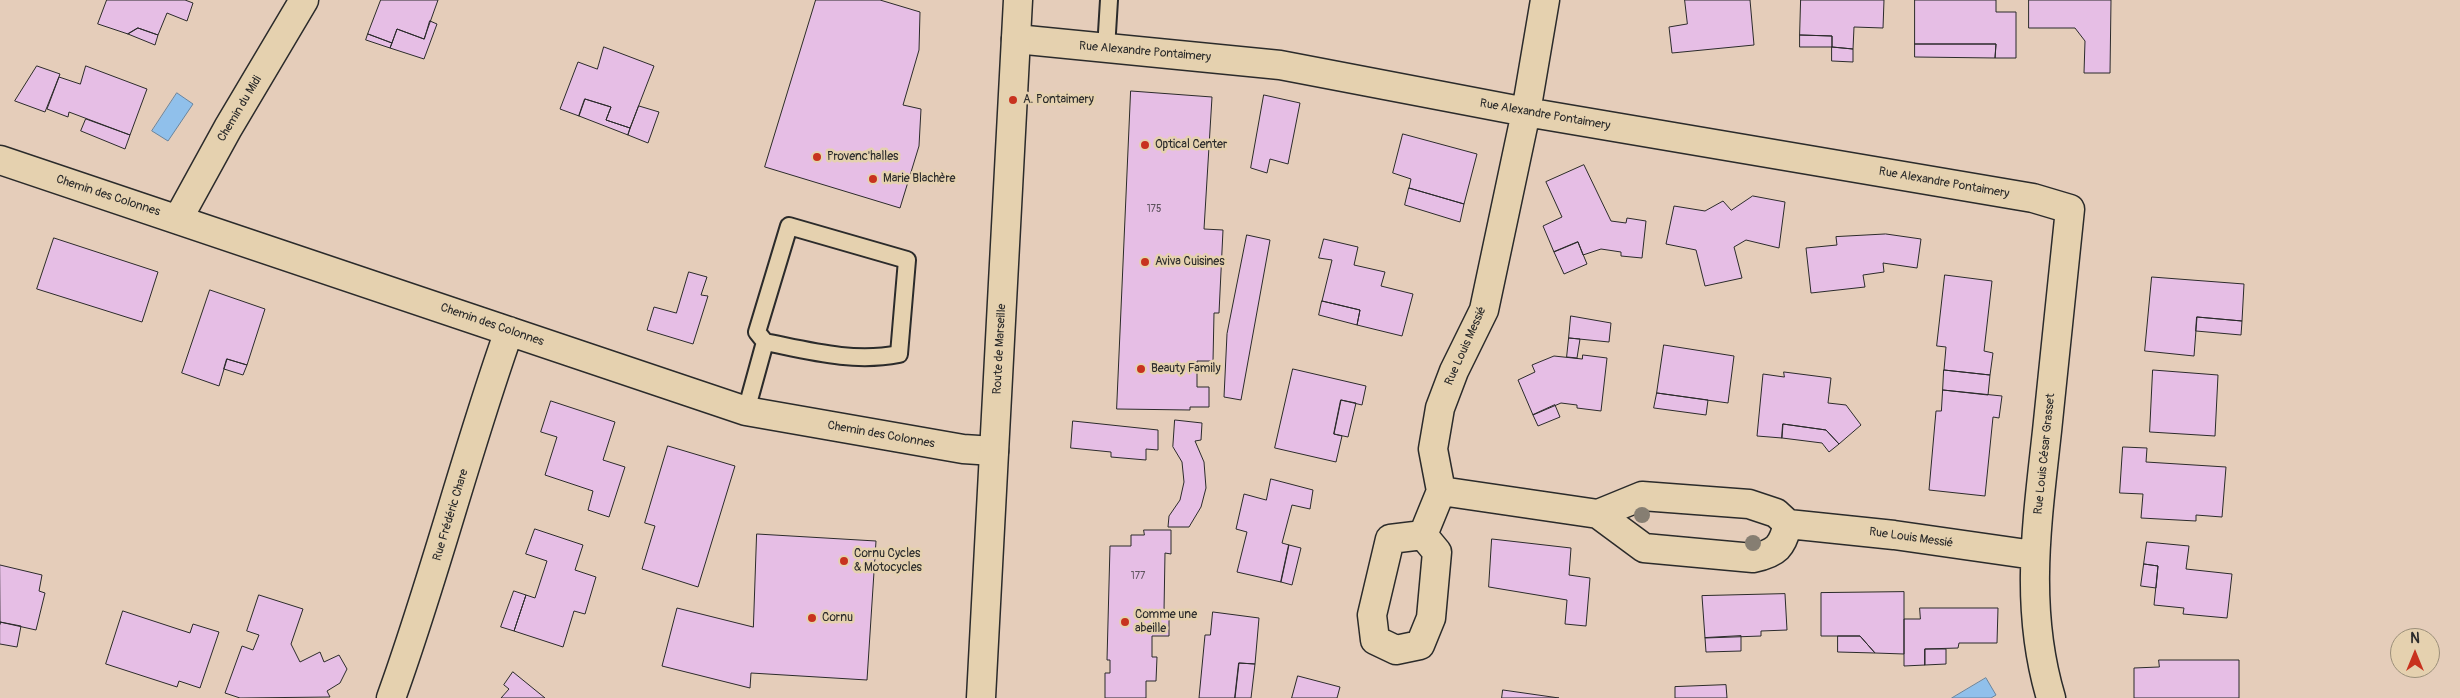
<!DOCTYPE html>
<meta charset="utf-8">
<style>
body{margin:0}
#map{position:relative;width:2460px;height:698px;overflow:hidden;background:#e5cdba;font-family:Pangolin,sans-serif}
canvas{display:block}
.north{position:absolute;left:2390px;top:628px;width:50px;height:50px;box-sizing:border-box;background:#e5d1af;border:1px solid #9b8f7a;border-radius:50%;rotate:0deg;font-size:14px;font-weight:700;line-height:20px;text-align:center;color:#2b2b2b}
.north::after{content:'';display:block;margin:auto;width:18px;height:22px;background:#c8321e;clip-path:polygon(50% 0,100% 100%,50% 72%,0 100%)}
</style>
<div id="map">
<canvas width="2460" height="698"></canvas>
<div class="north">N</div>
</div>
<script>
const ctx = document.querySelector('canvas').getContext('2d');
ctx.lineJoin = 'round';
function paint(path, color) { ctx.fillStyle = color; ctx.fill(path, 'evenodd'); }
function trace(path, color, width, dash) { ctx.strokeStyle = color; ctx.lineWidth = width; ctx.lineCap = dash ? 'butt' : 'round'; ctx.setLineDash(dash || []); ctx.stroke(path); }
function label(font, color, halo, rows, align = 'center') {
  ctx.font = font + ' Pangolin,sans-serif'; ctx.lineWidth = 5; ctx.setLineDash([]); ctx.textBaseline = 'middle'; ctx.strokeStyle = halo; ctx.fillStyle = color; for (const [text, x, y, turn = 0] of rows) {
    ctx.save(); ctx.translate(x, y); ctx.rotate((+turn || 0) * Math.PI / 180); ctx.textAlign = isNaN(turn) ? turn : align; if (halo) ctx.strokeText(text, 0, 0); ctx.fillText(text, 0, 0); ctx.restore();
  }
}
const water = new Path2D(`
 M177,93L193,104L168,141L152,131Z
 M1986,678L1996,695L1991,698H1952Z`);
paint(water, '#90c0eb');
trace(water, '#68849e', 1);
const building = new Path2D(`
 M107,0H185L193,3L187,21L167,13L158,35L138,28L128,34L98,24Z
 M381,0H438L424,39L397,29L392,43L368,34Z
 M816,0H880L920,12L919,50L903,105L921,109L919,146L900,208L765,167Z
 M1685,0H1750L1754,45L1672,53L1669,27L1687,24Z
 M1801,0H1884L1883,28L1854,27L1853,49L1832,47V36L1800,35Z
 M1915,0H1996V12H2016V58H1995L1996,44H1915Z
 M2029,0H2111L2110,73H2084L2085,41L2075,28H2029Z
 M430,21L437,24L424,59L390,48L397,29L424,39Z
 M138,28L158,35L155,45L128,34Z
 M368,34L392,43L390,48L366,40Z
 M1800,35L1832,36V47H1800Z
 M1915,44H1996L1995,58L1915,57Z
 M604,47L654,66L630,128L606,120L611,107L585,99L579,116L560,109L578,62L597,69Z
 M1832,47L1853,49V62L1832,61Z
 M37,66L60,74L45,112L15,101Z
 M86,66L147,89L130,135L69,112L68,117L47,109L59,77L80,84Z
 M1131,91L1212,97L1204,229L1223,230L1219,313H1214L1213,361H1197V387H1209V407H1190V410L1117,409Z
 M1264,95L1300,103L1288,164L1270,159L1267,173L1251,168Z
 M585,99L611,107L606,120L630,128L628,135L579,116Z
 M639,106L659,112L648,143L628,135Z
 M86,119L130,135L125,149L81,131Z
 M1403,134L1477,154L1464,204L1409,188L1411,179L1393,173Z
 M1584,165L1611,221L1626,223L1627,218L1646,221L1642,258L1621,256V252L1601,249L1583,255L1578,242L1554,252L1543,226L1562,217L1546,182Z
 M1409,188L1464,204L1460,222L1405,205Z
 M1753,196L1785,202L1779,248L1746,240L1734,247L1742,278L1705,286L1696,250L1666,244L1674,206L1705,211L1723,201L1731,210Z
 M1886,234L1921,239L1917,268L1883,263L1884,272L1863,275L1865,287L1811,293L1806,248L1837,245L1836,237Z
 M1247,235L1270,240L1241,400L1224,397L1227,334Z
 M54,238L158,272L142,322L37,289Z
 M1324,239L1358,247L1354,265L1385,272L1381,286L1413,294L1402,336L1357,325L1360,310L1322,301L1332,260L1319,258Z
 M1578,242L1587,264L1564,274L1554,252Z
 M689,272L707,277L701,295L708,296L693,344L647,330L654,307L676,313Z
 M1945,275L1992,281L1984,351L1993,353L1990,375L1944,370L1946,347L1937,346Z
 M2152,277L2244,284L2242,321L2197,317L2194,356L2145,351Z
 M210,290L265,309L247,365L227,359L219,386L182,373Z
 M1322,301L1360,310L1357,325L1319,315Z
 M1571,316L1611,323L1609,342L1569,338Z
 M2197,317L2242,321L2241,335L2196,331Z
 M1569,338L1580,339L1577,358L1567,357Z
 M1664,345L1734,356L1728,403L1657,393Z
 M1583,355L1607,358L1601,411L1577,408V405L1561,403L1533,415L1518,380L1535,372L1532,365L1554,356L1582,359Z
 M227,359L247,365L243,375L224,369Z
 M1293,369L1366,386L1362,405L1341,400L1334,434L1342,436L1336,462L1275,448Z
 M1944,370L1990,375L1988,395L1943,390Z
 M2153,370L2218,375L2215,436L2150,432Z
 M1784,372L1831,378L1828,403L1846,405L1861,425L1839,444L1826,430L1783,424L1782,438L1757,436L1763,374L1784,377Z
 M1943,390L2002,396L1999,418L1993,417L1985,496L1929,490L1936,411H1941Z
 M1657,393L1708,400L1706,415L1654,408Z
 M1341,400L1356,403L1348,437L1334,434Z
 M551,401L615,422L603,460L625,467L609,517L588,510L593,491L545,475L557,437L541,432Z
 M1555,405L1560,417L1538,426L1533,415Z
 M1175,420L1202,423L1201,440L1195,441L1204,462L1206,488L1201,507L1189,527H1168L1169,516L1180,500L1184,482L1182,462L1173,447Z
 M1073,421L1158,430V450L1146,449V460L1111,457V452L1071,448Z
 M1783,424L1826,430L1839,444L1829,452L1822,443L1782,438Z
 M668,446L735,466L698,587L642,569L655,526L645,523Z
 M2123,447L2147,448L2146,462L2226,467L2222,517L2196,515V521L2141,518L2143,494L2120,493Z
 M1271,479L1313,490L1310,509L1292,505L1282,543L1289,545L1281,582L1237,572L1247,532L1236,529L1244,494L1266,500Z
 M535,529L583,545L575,570L596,577L585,614L574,611L563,647L514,631L526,595L535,598L547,561L526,554Z
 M1144,530H1171V554L1165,553L1164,611H1169V636H1152V657H1157L1156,681H1146V698H1105V673H1110V660H1107L1110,546H1131V535H1144Z
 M757,534L876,541L867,680L751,673L750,688L662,666L677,608L753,627Z
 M1492,539L1571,548L1569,575L1590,578L1586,626L1565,624L1567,600L1489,587Z
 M2147,542L2189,546L2186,569L2232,574L2227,618L2183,614L2184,608L2154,605L2158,566L2144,564Z
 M1289,545L1301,548L1292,585L1281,582Z
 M2144,564L2158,566L2156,588L2141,586Z
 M0,565L42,575L39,591L45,593L36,630L0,622V624Z
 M514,591L526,595L514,631L501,627Z
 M1904,592V654L1875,653L1860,636H1821V593Z
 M1785,594L1787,630L1761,631V636L1705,638L1702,596Z
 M259,595L303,609L291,644L300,662L320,652L324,662L339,655L347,669L340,683L327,691L330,697L240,698L225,693L242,646L253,650L259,635L247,631Z
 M1920,608H1998L1997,643H1959L1958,648L1925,649V665L1904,666V619H1920Z
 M123,611L190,633L193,624L219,632L200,688L179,681L177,687L106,664Z
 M1213,612L1259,618L1255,664L1239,663L1235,698H1199L1205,635H1210Z
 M0,622L21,626L17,647L0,644Z
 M1741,636V651L1706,652L1705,638Z
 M1838,636H1860L1875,653L1838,652Z
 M1925,649H1946V664L1925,665Z
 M2159,660H2239V698H2134V668L2159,667Z
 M1239,663L1255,664L1251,698H1235Z
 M513,672L545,698H501L509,689L504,685Z
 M1298,676L1340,687L1337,698H1292Z
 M1726,685L1727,698H1675V687Z
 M1503,690L1559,698H1502Z`);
paint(building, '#e6bee5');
trace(building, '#2b2b2b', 1);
const lane = new Path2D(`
 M1106,49L1109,0
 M789,226L907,260L899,354C853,363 810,351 765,342L757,332Z
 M746,411L765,342`);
const street = new Path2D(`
 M1016,39L1280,65L1526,112L2033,198L2070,209C2063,283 2055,357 2047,431C2037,523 2024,608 2051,698
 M0,160L746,411L963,449L994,451
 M178,219L228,128L304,0
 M1441,491L1598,514L1644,548L1753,558C1777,553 1782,547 1788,524
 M1598,514L1642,496L1749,504L1776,513L1788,524L1894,535L2034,555
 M1423,535L1441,491L1433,449L1440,408L1454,371L1484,310L1526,112L1545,0
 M1423,535L1437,552L1431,618L1420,645L1396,650L1375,640L1372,615L1390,539Z
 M391,698C435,577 466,452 509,331`);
const secondary = new Path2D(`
 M981,698L1018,0`);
trace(lane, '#2b2b2b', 20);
trace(street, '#2b2b2b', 31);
trace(secondary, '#2b2b2b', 31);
trace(lane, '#e5d1af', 16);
trace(street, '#e5d1af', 28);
trace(secondary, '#e5d1af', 28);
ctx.fillStyle = '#867e72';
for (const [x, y] of [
 [1642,515],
 [1753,543]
]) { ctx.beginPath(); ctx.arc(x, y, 8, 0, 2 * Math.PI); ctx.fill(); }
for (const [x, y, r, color] of [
 [1013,100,5,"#c8321e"],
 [1145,145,5,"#c8321e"],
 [817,157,5,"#c8321e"],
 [873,179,5,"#c8321e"],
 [1145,262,5,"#c8321e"],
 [1141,369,5,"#c8321e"],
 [844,561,5,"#c8321e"],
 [812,618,5,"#c8321e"],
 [1125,622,5,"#c8321e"]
]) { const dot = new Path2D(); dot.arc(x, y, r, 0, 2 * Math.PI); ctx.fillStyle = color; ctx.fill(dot); trace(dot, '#e5d1af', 2); }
label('10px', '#5a505a', null, [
 ["175",1154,209],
 ["177",1138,576]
]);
label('12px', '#2b2b2b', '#e5d1af', [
 ["Rue Alexandre Pontaimery",1145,52,5],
 ["Chemin du Midi",240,109,-59],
 ["Rue Alexandre Pontaimery",1545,115,10],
 ["Rue Alexandre Pontaimery",1944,183,10],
 ["Chemin des Colonnes",108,196,18],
 ["Chemin des Colonnes",492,325,19],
 ["Rue Louis Messié",1466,346,-66],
 ["Route de Marseille",1000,349,-87],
 ["Chemin des Colonnes",881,435,10],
 ["Rue Louis César Grasset",2045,454,-84],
 ["Rue Frédéric Chare",451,515,-73],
 ["Rue Louis Messié",1911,538,8]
]);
label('12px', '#2b2b2b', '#e5d1af', [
 ["A. Pontaimery",1023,100],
 ["Optical Center",1155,145],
 ["Provenc'halles",827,157],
 ["Marie Blachère",883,179],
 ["Aviva Cuisines",1155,262],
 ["Beauty Family",1151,369],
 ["Cornu Cycles",854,554],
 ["& Motocycles",854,568],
 ["Comme une",1135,615],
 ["abeille",1135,629],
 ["Cornu",822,618]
], 'left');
</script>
